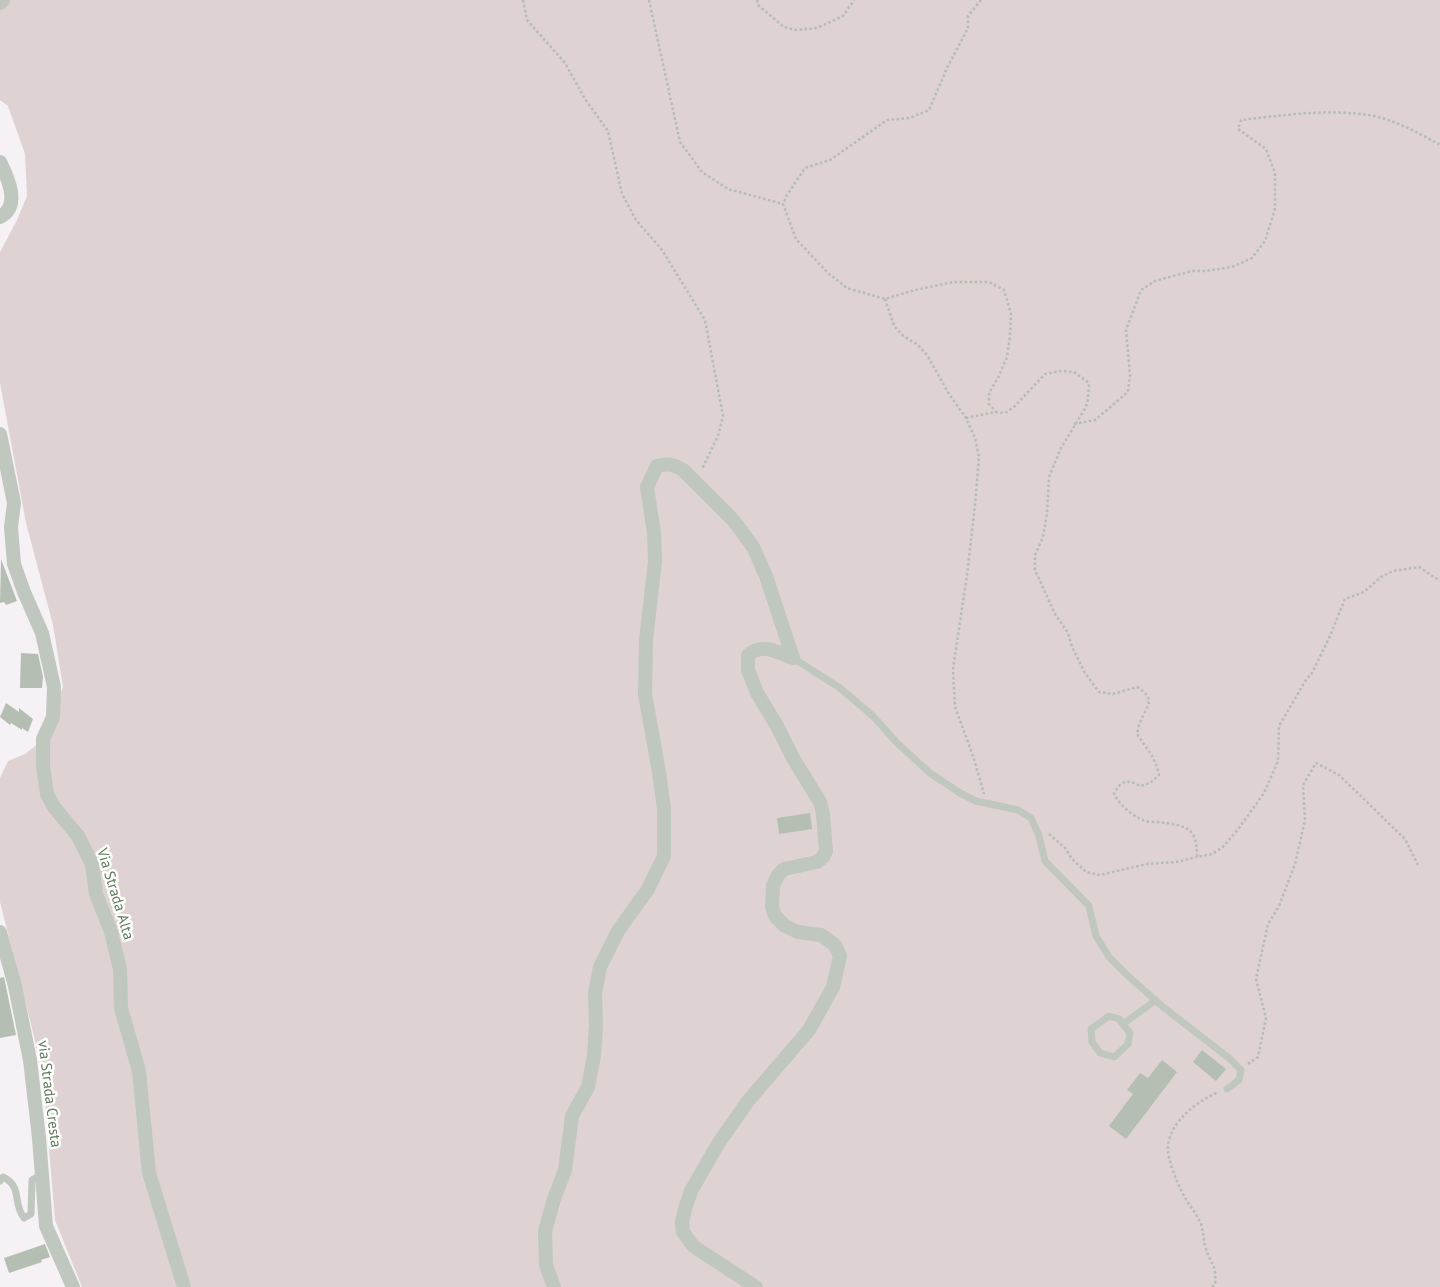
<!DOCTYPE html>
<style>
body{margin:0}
canvas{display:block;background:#f6f1f4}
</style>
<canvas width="1440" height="1287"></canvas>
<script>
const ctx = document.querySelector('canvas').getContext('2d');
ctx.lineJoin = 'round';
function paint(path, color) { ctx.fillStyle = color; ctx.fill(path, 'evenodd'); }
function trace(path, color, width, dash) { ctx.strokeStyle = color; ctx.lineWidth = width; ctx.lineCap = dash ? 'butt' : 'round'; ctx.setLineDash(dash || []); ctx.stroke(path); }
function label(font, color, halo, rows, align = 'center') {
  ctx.font = font + ' "PT Sans",sans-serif'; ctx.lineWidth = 5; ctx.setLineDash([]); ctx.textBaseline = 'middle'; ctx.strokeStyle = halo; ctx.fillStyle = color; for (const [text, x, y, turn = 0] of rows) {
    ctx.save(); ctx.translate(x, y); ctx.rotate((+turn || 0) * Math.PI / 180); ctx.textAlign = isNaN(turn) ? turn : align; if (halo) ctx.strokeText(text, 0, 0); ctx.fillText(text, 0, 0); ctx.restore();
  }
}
paint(new Path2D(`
 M0,0H1440V1287H82L55,1220L43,1076L31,1024L0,902V778L8,761L25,754L39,743L63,687L53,625L26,523L0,383V252L17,220L27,196L25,154L8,106L0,100Z`), '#ded3d2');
paint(new Path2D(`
 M1,559L17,601L6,605L4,602L0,603Z
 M21,653L38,654L43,677L42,688H20Z
 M6,703L19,712V708L33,719L28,732L22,728V730L11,723L10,725L0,717Z
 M810,813L812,829L779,834L777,818Z
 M4,977L16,1035L0,1038V978Z
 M1202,1050L1226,1069L1216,1081L1193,1062Z
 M1162,1060L1177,1072L1126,1139L1109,1126L1133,1094L1127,1090L1140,1073L1148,1078Z
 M45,1244L50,1257L41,1260L42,1262L9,1273L4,1258Z`), '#b5beb2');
trace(new Path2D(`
 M523,0L527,20L565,63L585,99L608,131L622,194L636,220L662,250L705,320L723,416L718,436L702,469
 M649,0L680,142L702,172L728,189L783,204
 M757,0L758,5L784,27L796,30L817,28L843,16L854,0
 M981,0L968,16V28L947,68L929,110L910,118L887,120L830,160L805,168L787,195L783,204L796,239L829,274L847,288L885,299L915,290L953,282H989L1004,290L1011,314L1010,336L1007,357L999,376L989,393V404L996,412
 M885,299L894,326L902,335L918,345L927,355L949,394L966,418L975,438L979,457L975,505L967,575L953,669L955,707L973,756L984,794
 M966,418L996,412L1005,413L1014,407L1045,374L1060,371L1074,372L1089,383L1088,399L1086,407L1061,448L1049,477L1047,514L1043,537L1035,555V570L1055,614L1068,633L1072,647L1085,673L1099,692L1113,694L1137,687C1158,700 1146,705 1140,723C1138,726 1138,731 1137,734C1146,748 1156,758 1159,775L1150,783L1140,786C1127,779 1121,780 1114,794C1120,805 1131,815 1143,820C1147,822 1153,822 1158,822C1186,826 1197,826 1197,857L1212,854L1223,847L1239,828L1264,793L1278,761L1279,726L1307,678L1311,675L1330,636L1345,599L1364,592L1381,577L1393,571L1419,567L1440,581
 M1074,424L1095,420L1128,392L1130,375L1126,330L1141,290L1155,281L1192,271H1205L1232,267L1252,258L1265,241L1275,209V173L1266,149L1238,129L1241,120C1283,115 1326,109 1369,115C1393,119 1419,133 1440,145
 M1049,834L1065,848L1072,859L1086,872L1100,875L1147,864L1176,862L1197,857
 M1248,1064L1258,1057L1266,1018L1256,979L1268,924L1279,906L1295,864L1305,820L1303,785L1316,763L1339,775L1405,839L1418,865
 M1212,1287L1215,1285C1217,1265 1211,1265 1206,1249C1203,1240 1204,1230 1200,1222C1196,1213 1189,1205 1184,1196C1178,1185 1166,1157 1168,1145C1171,1121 1198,1100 1219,1092`), '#b5bcb4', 2.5, [2.5, 2.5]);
trace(new Path2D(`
 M793,658L840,688L874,717L896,742L930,773L960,793L976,801L1018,810L1031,818L1039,836L1045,861L1089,906L1096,936L1109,957L1126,974L1163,1007L1229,1058L1241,1070L1239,1080L1227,1089
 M1109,1016L1119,1019L1130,1033L1128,1044L1114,1057L1100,1053L1092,1042L1091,1029Z
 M1123,1024L1156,1000
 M0,1181L3,1177C23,1187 12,1202 24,1218L31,1214L32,1180L42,1174`), '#bfc7be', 7);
trace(new Path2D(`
 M0,3L3,0
 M0,162C8,178 21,206 0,217
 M0,434L14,503L11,527L14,564L24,592L42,633L54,687L53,717L43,739V766L47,794L54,807L78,836L92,864L96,894L111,932L120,969L121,1008L139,1071L149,1173L184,1287
 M0,932L15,986L30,1060L39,1138L46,1226L73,1287
 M554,1287L546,1265L545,1231L554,1199L565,1170L572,1116L588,1087L594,1056L596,1025L595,993L600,967L618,931L648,889L664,856V809L659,772L645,694L646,640L655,561L654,533L647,487L657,466C667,463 673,464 683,470L734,521L753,547L766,576L793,658C776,652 763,642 748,655V670L757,693L777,726L793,758L820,802L823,814L826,851L823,857L817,862L784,869L778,875L773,886L772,907L775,916L785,926L798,932L821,935L835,945L840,956L833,987L809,1030L748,1101L718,1144L691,1191L685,1209L682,1222L683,1232L693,1246L756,1287`), '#bfc7be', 14);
label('15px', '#5f795a', '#fff', [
 ["Via Strada Alta",115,894,73],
 ["via Strada Cresta",49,1094,83]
]);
</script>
